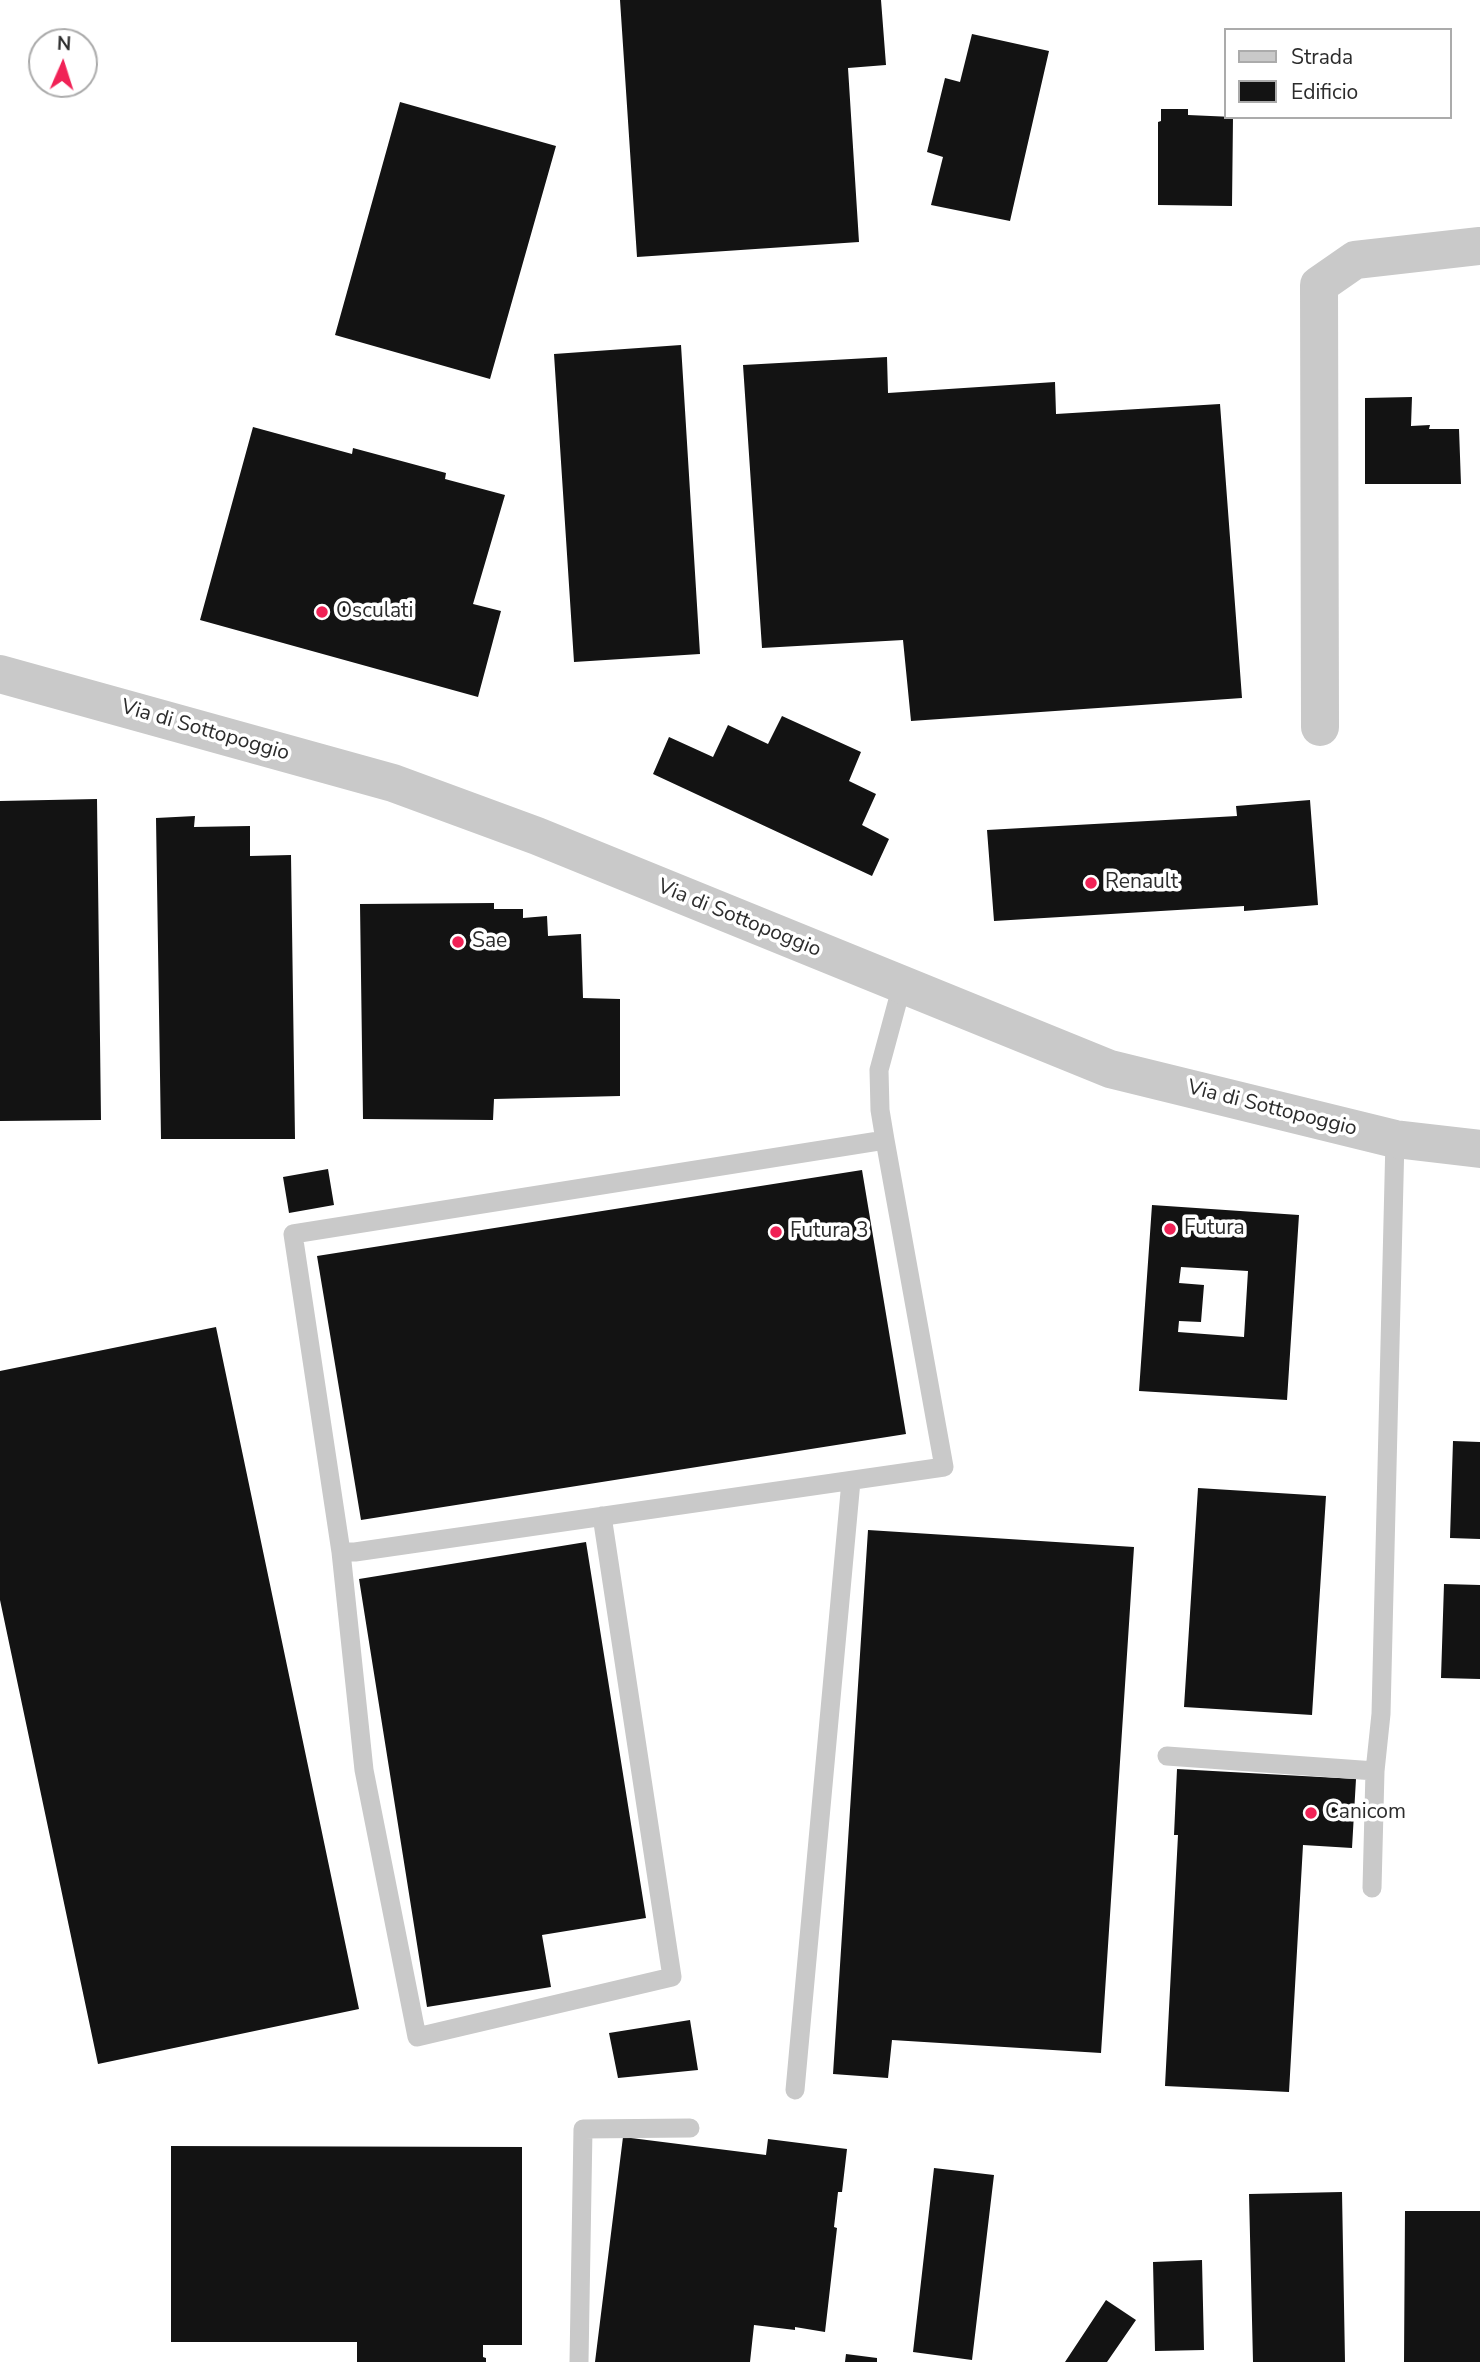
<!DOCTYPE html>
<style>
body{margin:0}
#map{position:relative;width:1480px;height:2362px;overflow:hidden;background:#fff;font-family:"Nunito Sans",sans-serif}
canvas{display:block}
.legend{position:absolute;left:1224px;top:28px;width:228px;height:91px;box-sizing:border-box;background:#fff;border:2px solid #ababab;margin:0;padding:9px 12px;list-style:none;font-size:21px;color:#2c2c2c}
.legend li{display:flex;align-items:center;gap:14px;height:35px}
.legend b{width:35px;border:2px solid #ababab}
.north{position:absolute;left:28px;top:28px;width:70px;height:70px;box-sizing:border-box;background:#fff;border:2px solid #ababab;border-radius:50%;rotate:3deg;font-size:19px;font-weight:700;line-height:28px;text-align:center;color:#2c2c2c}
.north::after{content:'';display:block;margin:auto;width:24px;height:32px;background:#f02256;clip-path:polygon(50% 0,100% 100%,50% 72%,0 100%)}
</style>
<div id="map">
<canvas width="1480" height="2362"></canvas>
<ul class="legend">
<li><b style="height:9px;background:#c9c9c9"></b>Strada</li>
<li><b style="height:19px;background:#131313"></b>Edificio</li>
</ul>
<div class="north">N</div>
</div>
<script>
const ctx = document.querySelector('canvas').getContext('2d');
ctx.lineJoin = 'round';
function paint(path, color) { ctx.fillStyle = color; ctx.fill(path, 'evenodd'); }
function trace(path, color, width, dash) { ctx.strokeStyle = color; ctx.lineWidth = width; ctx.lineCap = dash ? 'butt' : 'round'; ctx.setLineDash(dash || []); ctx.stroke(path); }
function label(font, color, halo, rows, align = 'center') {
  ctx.font = font + ' "Nunito Sans",sans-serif'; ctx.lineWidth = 7; ctx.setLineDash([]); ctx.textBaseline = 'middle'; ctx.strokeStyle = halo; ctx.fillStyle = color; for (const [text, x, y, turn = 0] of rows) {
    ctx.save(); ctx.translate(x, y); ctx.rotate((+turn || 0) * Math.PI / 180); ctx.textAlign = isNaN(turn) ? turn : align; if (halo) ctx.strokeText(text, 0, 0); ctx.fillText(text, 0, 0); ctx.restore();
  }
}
paint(new Path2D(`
 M620,0H881L886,65L848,68L859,242L637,257Z
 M972,34L1049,51L1010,221L931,205L943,157L927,152L945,78L960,82Z
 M400,102L556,146L490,379L335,335Z
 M1161,109H1188V115L1233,117L1232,206L1158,205V122L1161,121Z
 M681,345L700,654L574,662L554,354Z
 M887,357L888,393L1055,382L1056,414L1220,404L1242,698L911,721L903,640L762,648L743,365Z
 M1412,397L1411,426L1430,425L1429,429H1459L1461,484H1365V398Z
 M253,427L352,454L353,448L446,473L445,479L505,495L473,604L501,611L478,697L200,620Z
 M782,716L861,752L849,781L876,794L862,825L889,839L872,876L653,774L669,737L713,757L728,725L768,744Z
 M97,799L101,1120L0,1121V801Z
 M1310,800L1318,905L1244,911V906L994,921L987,830L1237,816L1236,806Z
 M195,816L194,827L250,826V856L291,855L295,1139H161L156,818Z
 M494,903V909H523V918L547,916L548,936L581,934L583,998L620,999V1096L494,1099L493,1120L363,1119L360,904Z
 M328,1169L334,1205L289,1213L283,1177Z
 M862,1170L906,1434L361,1520L317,1256Z
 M1152,1205L1299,1215L1287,1400L1139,1391ZM1181,1267L1248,1271L1244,1337L1178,1332L1179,1321L1201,1322L1204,1285L1179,1283Z
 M216,1327L359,2009L98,2064L0,1600V1371Z
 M1453,1441L1480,1442V1539L1450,1538Z
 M1198,1488L1326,1496L1312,1715L1184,1707Z
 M868,1530L1134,1547L1101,2053L892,2040L888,2078L833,2074Z
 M586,1542L646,1918L542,1935L551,1987L427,2007L359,1579Z
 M1444,1584L1480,1585V1679L1441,1678Z
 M1177,1769L1356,1779L1352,1848L1303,1845L1289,2092L1165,2086L1178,1835H1174Z
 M690,2020L698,2070L618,2078L609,2033Z
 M623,2137L766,2155L768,2139L847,2149L842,2192H838L834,2227L837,2228L825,2332L795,2327V2330L754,2325L750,2362H595Z
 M171,2146L522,2147V2345H483V2357L486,2358V2362H357V2342H171Z
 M934,2168L994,2175L972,2360L913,2352Z
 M1342,2192L1345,2362H1253L1249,2194Z
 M1405,2211H1480V2362H1404Z
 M1202,2260L1204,2350L1155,2351L1153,2262Z
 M1106,2300L1136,2320L1107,2362H1065Z
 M846,2354L877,2358V2362H845Z`), '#131313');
trace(new Path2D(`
 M885,1140L293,1234L341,1552H355L944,1467L885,1140L880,1110L879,1070L902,985
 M341,1552L364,1770L417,2037L672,1977L602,1516
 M1167,1756L1375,1771L1381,1714L1395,1139
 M1372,1888L1375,1771
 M795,2090L851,1481
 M579,2362L583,2129L690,2128`), '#c9c9c9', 19);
trace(new Path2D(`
 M0,674L393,783L537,836L1110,1069L1395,1139L1480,1149
 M1320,727L1319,285L1355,260L1480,246`), '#c9c9c9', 38);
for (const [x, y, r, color] of [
 [322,612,7,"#f02256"],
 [1091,883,7,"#f02256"],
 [458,942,7,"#f02256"],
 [1170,1229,7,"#f02256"],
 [776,1232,7,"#f02256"],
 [1311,1813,7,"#f02256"]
]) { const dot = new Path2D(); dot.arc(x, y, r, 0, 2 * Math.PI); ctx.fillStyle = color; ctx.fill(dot); trace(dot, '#fff', 2.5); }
label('21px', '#2c2c2c', '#fff', [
 ["Osculati",336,612],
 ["Renault",1105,883],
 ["Sae",472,942],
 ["Futura",1184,1229],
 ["Futura 3",790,1232],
 ["Canicom",1325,1813]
], 'left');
label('21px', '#2c2c2c', '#fff', [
 ["Via di Sottopoggio",205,731,16],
 ["Via di Sottopoggio",739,919,22],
 ["Via di Sottopoggio",1272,1109,14]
]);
</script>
